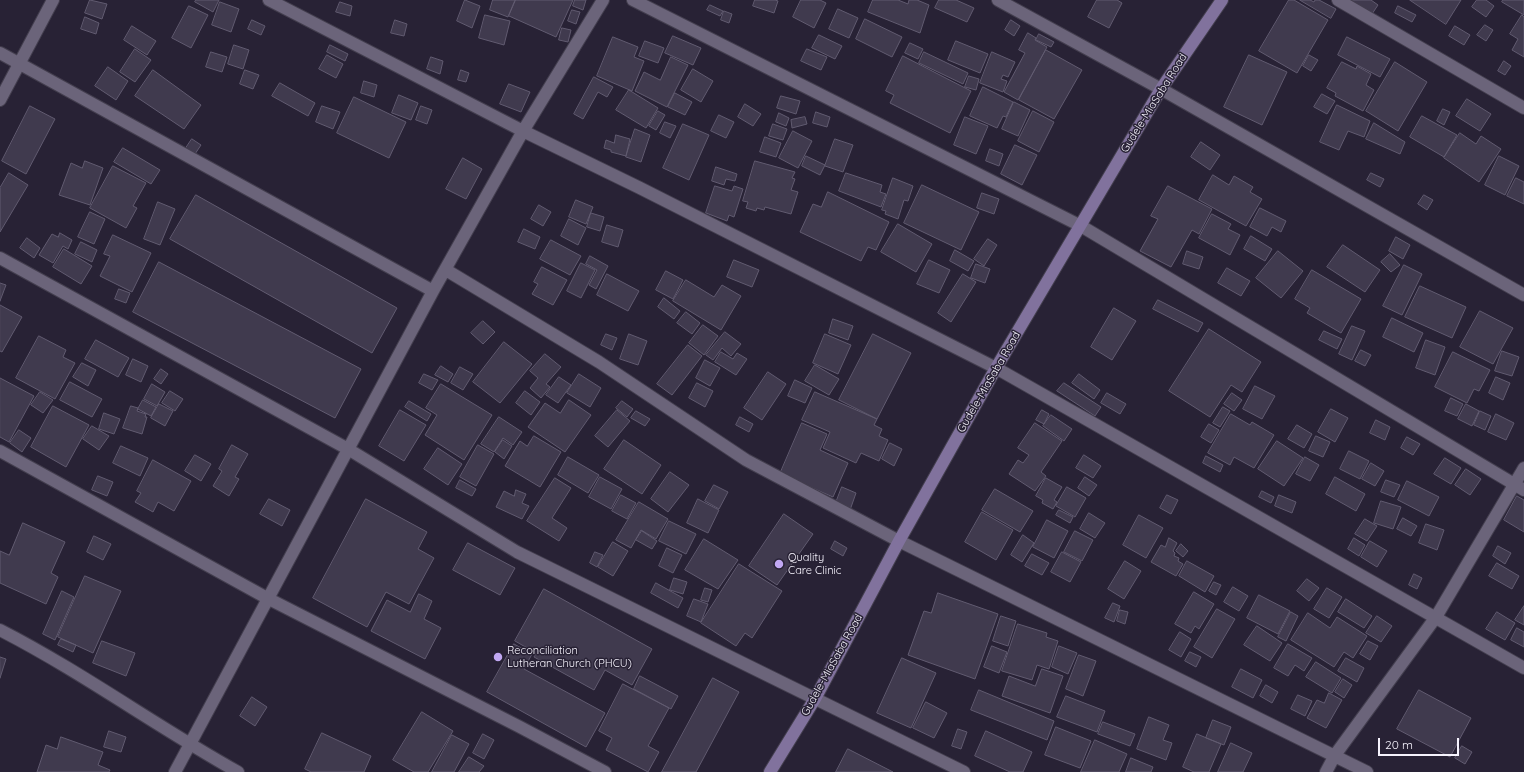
<!DOCTYPE html>
<style>
body{margin:0}
#map{position:relative;width:1524px;height:772px;overflow:hidden;background:#282235;font-family:Quicksand,sans-serif}
canvas{display:block}
.scale{position:absolute;left:1378px;top:738px;width:81px;height:18px;box-sizing:border-box;border:2px solid #f6f3fd;border-top:0;padding-left:5px;font-size:12px;line-height:14px;white-space:nowrap;color:#f6f3fd;-webkit-text-stroke:3px #282235;paint-order:stroke}
</style>
<div id="map">
<canvas width="1524" height="772"></canvas>
<div class="scale">20 m</div>
</div>
<script>
const ctx = document.querySelector('canvas').getContext('2d');
ctx.lineJoin = 'round';
function paint(path, color) { ctx.fillStyle = color; ctx.fill(path, 'evenodd'); }
function trace(path, color, width, dash) { ctx.strokeStyle = color; ctx.lineWidth = width; ctx.lineCap = dash ? 'butt' : 'round'; ctx.setLineDash(dash || []); ctx.stroke(path); }
function label(font, color, halo, rows, align = 'center') {
  ctx.font = font + ' Quicksand,sans-serif'; ctx.lineWidth = 3; ctx.setLineDash([]); ctx.textBaseline = 'middle'; ctx.strokeStyle = halo; ctx.fillStyle = color; for (const [text, x, y, turn = 0] of rows) {
    ctx.save(); ctx.translate(x, y); ctx.rotate((+turn || 0) * Math.PI / 180); ctx.textAlign = isNaN(turn) ? turn : align; if (halo) ctx.strokeText(text, 0, 0); ctx.fillText(text, 0, 0); ctx.restore();
  }
}
const building = new Path2D(`
 M90,0L107,4L102,19L85,13Z
 M196,0H219L213,12L195,2Z
 M465,0L480,6L472,28L457,21Z
 M493,0H515L508,17L490,10Z
 M516,0H573L556,37L509,16Z
 M575,0H586L583,10L573,6Z
 M755,0H775L778,1L774,13L753,6Z
 M801,0H820L826,3L814,28L793,17Z
 M873,0H898L908,4L909,0H917L929,5L920,33L868,12Z
 M939,0H956L974,8L967,22L935,8Z
 M1097,0H1117L1122,3L1109,28L1088,17Z
 M1289,0H1294L1328,20L1297,73L1259,51Z
 M1300,0H1310L1314,2L1315,0H1319L1336,9L1331,18Z
 M1350,0H1371L1378,5L1372,14Z
 M1410,0H1461L1446,24Z
 M1477,0H1486L1494,6L1486,17L1472,7Z
 M1503,0H1524V15L1502,2Z
 M220,2L239,9L231,32L212,25Z
 M340,2L352,6L350,16L336,12Z
 M710,5L723,11L720,16L707,10Z
 M189,6L208,15L191,48L172,38Z
 M1398,6L1416,15L1412,22L1395,13Z
 M838,9L858,18L849,38L829,29Z
 M572,10L580,12L576,24L568,21Z
 M724,11L732,14L729,23L721,20Z
 M485,15L510,21L504,45L479,38Z
 M1522,15L1524,17V57L1512,50L1518,39L1510,34Z
 M85,17L99,23L96,34L81,29Z
 M865,19L902,37L892,57L856,39Z
 M252,20L265,26L261,35L248,29Z
 M395,20L407,24L404,36L391,33Z
 M1011,20L1020,26L1014,36L1005,30Z
 M1485,25L1493,30L1486,41L1477,35Z
 M132,26L156,41L147,55L124,40Z
 M1455,26L1470,35L1464,45L1449,36Z
 M562,28L571,30L568,42L559,40Z
 M1028,33L1036,38L1035,40L1047,47L1018,100L1004,92L1025,53L1019,50Z
 M1039,34L1054,42L1051,47L1036,40Z
 M819,35L842,46L835,59L812,48Z
 M673,36L701,48L693,65L665,53Z
 M613,37L638,47L634,57L644,61L632,91L597,76Z
 M1347,37L1390,59L1380,77L1338,55Z
 M645,41L664,48L658,63L639,56Z
 M956,41L988,54L980,73L948,60Z
 M910,43L923,49L918,59L905,53Z
 M234,45L249,50L243,69L228,64Z
 M330,45L348,54L345,61L327,52Z
 M135,49L151,60L135,82L120,72Z
 M807,49L827,57L821,70L801,61Z
 M1046,50L1082,70L1054,119L1019,100Z
 M211,52L227,57L222,72L206,67Z
 M924,52L968,73L963,84L919,63Z
 M992,52L1015,62L1008,77L1003,75L1001,79L1007,81L1003,92L980,83Z
 M327,55L343,64L336,78L319,69Z
 M1249,55L1287,72L1262,125L1224,107Z
 M1309,55L1318,60L1311,71L1303,66Z
 M903,56L971,91L950,133L890,103L894,95L886,91Z
 M431,57L443,61L440,74L427,69Z
 M671,57L688,65L667,107L635,91L644,72L660,80Z
 M1504,61L1511,66L1505,75L1498,71Z
 M1342,62L1356,69L1357,66L1371,74L1366,85L1374,90L1363,111L1335,96L1336,93L1327,88Z
 M1395,62L1427,82L1398,131L1366,111Z
 M108,67L128,81L116,100L95,86Z
 M693,69L713,81L701,102L681,90Z
 M153,70L201,105L184,129L135,96Z
 M245,70L259,75L253,89L240,84Z
 M461,70L469,73L466,82L458,80Z
 M969,76L979,79L976,90L965,87Z
 M594,77L613,87L607,97L598,92L583,119L574,114Z
 M364,81L377,85L374,97L361,93Z
 M280,83L315,103L308,116L272,96Z
 M509,84L530,92L521,112L500,104Z
 M983,87L1013,102L1006,117L1003,116L997,128L970,116Z
 M629,90L658,108L646,128L616,110Z
 M675,93L692,102L685,115L668,107Z
 M1322,94L1335,101L1327,114L1314,107Z
 M399,95L418,103L411,120L392,113Z
 M781,96L800,101L796,114L777,108Z
 M354,97L406,122L389,158L337,133Z
 M1467,99L1491,114L1480,131L1456,116Z
 M1014,102L1030,110L1018,136L1002,129Z
 M745,104L761,114L753,126L738,117Z
 M1337,105L1370,121L1364,137L1348,131L1339,150L1320,142Z
 M30,106L55,119L26,174L2,161Z
 M322,106L340,112L333,129L316,122Z
 M421,106L432,110L427,124L416,120Z
 M1443,109L1450,112L1444,125L1437,121Z
 M658,111L665,115L656,130L649,126Z
 M1033,111L1054,122L1039,152L1018,141Z
 M816,112L830,117L827,127L813,123Z
 M779,113L789,118L786,126L776,122Z
 M719,115L734,122L726,138L711,131Z
 M1422,116L1457,135L1444,157L1410,137Z
 M805,117L807,124L792,128L791,120Z
 M965,117L988,126L976,154L954,145Z
 M665,122L676,126L670,138L660,133Z
 M1374,123L1405,142L1400,154L1366,139Z
 M683,124L709,135L689,180L663,168Z
 M773,124L787,129L783,140L769,136Z
 M635,129L650,135L641,162L626,157Z
 M793,131L812,141L798,168L779,158Z
 M1460,133L1476,144L1481,136L1501,149L1479,182L1444,158Z
 M616,135L630,139L626,156L611,152V150L604,148L606,140L614,143Z
 M765,137L781,143L776,157L760,152Z
 M192,139L201,145L195,154L186,148Z
 M835,139L853,145L843,172L825,166Z
 M1201,142L1220,155L1210,170L1191,157Z
 M1015,145L1037,155L1022,185L1001,174Z
 M123,148L160,170L151,184L114,162Z
 M990,149L1003,154L999,166L986,161Z
 M806,156L825,165L820,175L802,166Z
 M1499,156L1519,166L1505,195L1485,185Z
 M463,158L482,169L466,199L446,189Z
 M85,161L103,168L90,205L59,195L71,163L82,168Z
 M755,161L795,172L792,178L795,179L791,190L798,192L791,214L765,207L764,210L757,208L756,211L746,208L748,202L743,201Z
 M113,166L146,183L133,206L137,208L126,228L90,208Z
 M716,167L737,174L735,181L726,179L724,185L712,181Z
 M9,173L28,185L0,232V188Z
 M846,173L882,185L880,192L886,194L881,207L839,191Z
 M1371,173L1384,179L1380,187L1367,180Z
 M1213,175L1229,185L1234,176L1253,187L1250,192L1262,199L1246,226L1199,200Z
 M893,178L913,186L908,201L904,200L898,219L885,214L886,211L882,210Z
 M1516,178L1524,182V204L1507,196Z
 M922,185L979,212L961,250L904,223Z
 M715,186L732,191L734,186L743,189L734,217L729,215L727,221L706,213Z
 M1168,186L1212,209L1199,234L1192,230L1171,267L1140,251L1158,219L1151,216Z
 M828,192L889,222L876,250L868,247L861,261L800,232L813,204L821,207Z
 M982,193L999,199L994,214L977,208Z
 M196,195L397,308L372,353L170,239Z
 M1424,195L1433,200L1427,210L1418,204Z
 M576,200L593,207L586,224L569,217Z
 M158,202L175,209L160,245L144,239Z
 M539,205L551,212L543,226L531,219Z
 M1260,208L1286,221L1281,232L1272,227L1267,236L1250,227Z
 M90,212L105,219L94,244L78,237Z
 M591,213L604,217L600,231L587,227Z
 M1212,214L1231,224L1228,229L1240,235L1230,255L1199,238Z
 M569,219L586,228L578,245L561,236Z
 M898,224L932,244L916,272L881,252Z
 M607,225L623,230L618,247L602,242Z
 M524,229L540,237L535,249L518,242Z
 M60,233L72,240L68,249L63,246L53,263L39,255L52,234L58,237Z
 M113,235L151,253L132,292L100,276L110,256L104,254Z
 M1251,236L1272,249L1265,261L1244,249Z
 M1396,237L1410,245L1403,259L1389,251Z
 M27,238L40,248L34,258L20,248Z
 M988,239L997,245L984,266L974,259Z
 M551,240L581,256L570,275L540,259Z
 M81,242L97,250L92,262L75,254Z
 M1343,245L1380,270L1365,292L1327,267Z
 M64,249L92,266L81,284L53,267Z
 M955,250L974,261L968,271L950,261Z
 M1187,251L1203,257L1199,269L1183,264Z
 M1278,251L1303,271L1281,298L1256,278Z
 M1390,254L1400,265L1391,272L1381,262Z
 M590,256L608,266L596,289L589,285L597,270L586,264Z
 M734,260L759,270L752,287L727,277Z
 M929,260L950,270L939,293L917,284Z
 M159,262L361,369L335,418L133,312Z
 M581,263L595,270L581,298L567,291Z
 M976,264L990,269L985,283L971,278Z
 M1404,265L1422,274L1402,315L1383,306Z
 M542,267L567,280L553,305L532,294L538,284L534,282Z
 M1227,268L1250,281L1241,296L1218,283Z
 M1312,270L1361,299L1341,333L1307,313L1310,308L1295,299Z
 M666,271L683,280L673,299L656,290Z
 M607,274L639,291L628,311L597,295Z
 M963,274L976,282L951,322L938,313Z
 M686,280L714,297L722,285L741,296L721,330L673,301Z
 M0,283L6,285L0,301Z
 M1420,286L1466,307L1452,338L1405,317Z
 M119,289L130,293L126,303L115,299Z
 M664,298L680,311L674,319L658,307Z
 M1158,300L1203,323L1198,332L1153,309Z
 M0,305L22,317L2,352L0,351Z
 M1114,308L1136,321L1112,360L1091,347Z
 M1480,311L1513,328L1493,364L1460,347Z
 M686,312L700,323L692,334L677,323Z
 M1392,318L1423,333L1414,352L1383,337Z
 M833,319L853,326L848,340L829,333Z
 M483,321L495,332L483,344L471,333Z
 M703,325L718,336L704,355L689,343Z
 M1352,326L1365,331L1352,360L1339,354Z
 M1209,329L1261,362L1242,392L1231,385L1210,417L1169,391Z
 M1324,331L1342,339L1337,349L1319,340Z
 M725,332L741,344L731,356L722,348L713,360L706,355Z
 M606,334L617,338L612,350L601,345Z
 M629,334L647,341L638,365L620,359Z
 M825,334L851,345L838,374L813,363Z
 M873,334L911,353L877,419L839,400Z
 M39,336L66,350L63,357L75,363L55,399L16,378Z
 M96,340L129,358L118,377L85,359Z
 M1426,340L1445,347L1435,375L1416,368Z
 M504,342L532,364L500,403L473,382Z
 M688,345L702,356L672,395L657,384Z
 M1361,350L1371,355L1365,366L1355,361Z
 M1502,351L1519,357L1512,376L1495,371Z
 M721,352L733,359L737,353L747,359L736,375L715,362Z
 M1453,352L1490,370L1479,391L1474,389L1467,403L1435,387Z
 M545,354L561,367L546,384L550,387L541,398L530,388L538,378L530,371Z
 M133,359L148,366L141,382L126,375Z
 M705,360L720,368L710,386L696,378Z
 M82,363L96,370L88,386L73,377Z
 M815,365L839,379L829,395L805,381Z
 M441,366L453,374L448,382L435,375Z
 M460,367L473,374L463,390L451,383Z
 M161,369L168,374L161,384L154,379Z
 M768,372L786,384L762,420L744,408Z
 M424,374L438,380L432,390L419,383Z
 M579,374L601,388L590,407L567,393Z
 M1079,374L1100,390L1094,399L1072,383Z
 M559,377L571,385L558,403L546,395Z
 M1496,377L1510,383L1503,400L1489,393Z
 M0,378L34,396L9,442L0,437Z
 M795,380L812,388L805,403L788,396Z
 M70,382L102,399L92,417L60,400Z
 M697,383L713,391L705,407L689,398Z
 M1064,383L1101,407L1095,416L1057,391Z
 M152,384L165,392L157,406L144,399Z
 M441,384L492,415L464,460L425,435L437,415L426,408Z
 M1255,386L1275,396L1262,419L1243,409Z
 M170,391L183,399L175,411L162,403Z
 M525,391L540,402L531,415L516,403Z
 M40,392L53,400L43,413L31,405Z
 M815,392L877,419L874,425L882,429L879,436L888,440L879,461L861,453L856,463L823,448L830,432L802,420Z
 M1107,393L1126,404L1120,414L1101,403Z
 M1232,393L1242,400L1234,411L1224,404Z
 M1451,398L1463,404L1457,416L1445,411Z
 M143,400L156,407L151,416L138,409Z
 M569,400L591,415L565,452L528,427L545,403L560,413Z
 M409,401L431,414L427,421L405,407Z
 M622,401L633,409L627,417L616,408Z
 M159,404L173,411L165,426L151,418Z
 M1466,404L1479,411L1472,426L1458,419Z
 M53,406L89,425L66,467L31,447Z
 M131,406L138,408L137,411L146,414L145,417H147L142,434L123,428Z
 M1223,407L1230,411L1220,427L1213,423Z
 M1331,409L1348,418L1335,442L1318,432Z
 M400,410L426,425L404,461L379,446Z
 M617,410L630,421L608,447L595,436Z
 M1042,410L1049,414L1044,424L1036,420Z
 M636,411L650,419L645,426L631,418Z
 M1480,411L1491,416L1485,430L1474,425Z
 M104,413L120,419L114,434L99,429Z
 M1231,414L1250,425L1252,422L1274,435L1254,468L1234,457L1230,465L1208,453Z
 M1496,414L1514,423L1506,440L1488,432Z
 M1051,415L1072,429L1064,441L1043,426Z
 M499,417L522,432L513,445L503,438L494,452L481,444Z
 M740,417L753,424L749,432L736,425Z
 M1376,420L1390,427L1385,440L1370,433Z
 M802,423L827,434L820,450L848,463L833,497L780,474Z
 M1035,423L1062,441L1041,472L1046,476L1035,491L1009,474L1018,460L1023,463L1029,455L1018,448Z
 M1209,424L1219,430L1211,443L1201,437Z
 M1297,425L1312,434L1304,448L1288,439Z
 M92,426L109,436L99,450L83,439Z
 M19,430L31,438L22,452L10,443Z
 M534,436L561,452L540,487L505,466L520,441L527,446Z
 M1316,436L1330,442L1323,457L1309,451Z
 M1407,437L1420,444L1413,455L1401,448Z
 M503,440L512,446L504,459L495,452Z
 M624,440L661,465L642,494L604,469Z
 M1277,441L1303,458L1284,486L1258,469Z
 M890,443L902,449L894,466L882,459Z
 M232,445L248,454L235,477L239,479L229,496L213,486L222,471L219,469Z
 M478,445L494,454L476,486L460,477Z
 M121,446L148,458L140,476L113,463Z
 M438,448L462,464L448,485L424,469Z
 M1349,451L1369,461L1360,479L1340,469Z
 M195,455L211,464L201,481L185,471Z
 M1084,455L1101,466L1093,478L1076,468Z
 M1206,456L1223,465L1220,472L1203,463Z
 M568,457L599,475L588,493L558,475Z
 M1305,457L1319,465L1310,481L1296,474Z
 M1445,458L1461,468L1451,484L1434,474Z
 M153,460L191,481L174,511L158,502L153,512L135,502L141,493L137,491Z
 M1371,463L1384,471L1375,486L1362,479Z
 M1466,469L1481,479L1470,495L1455,485Z
 M670,472L689,485L668,512L651,499Z
 M98,476L113,482L107,496L92,490Z
 M600,477L622,489L611,509L589,497Z
 M1085,477L1097,485L1089,496L1078,488Z
 M1335,477L1365,494L1356,511L1326,494Z
 M555,478L571,488L552,518L567,528L559,541L527,521Z
 M1046,478L1062,487L1054,500L1057,502L1053,509L1042,503L1043,500L1036,496Z
 M460,480L476,489L472,496L456,488Z
 M1386,480L1400,485L1394,497L1381,492Z
 M1407,481L1439,497L1429,516L1398,500Z
 M714,485L728,492L719,509L705,501Z
 M842,487L856,493L849,513L834,508Z
 M1067,487L1086,498L1075,517L1056,506Z
 M995,489L1033,511L1020,532L982,510Z
 M516,490L526,494L522,503L529,506L522,519L496,507L504,491L514,496Z
 M1262,491L1274,497L1271,503L1259,497Z
 M621,495L636,503L627,519L612,511Z
 M1167,495L1178,500L1171,514L1160,508Z
 M1279,495L1296,502L1292,513L1275,506Z
 M1517,496L1524,500V532L1504,520Z
 M269,499L290,510L282,526L260,514Z
 M366,499L427,532L418,549L434,558L409,604L386,592L367,627L313,598Z
 M698,499L719,510L708,533L687,523Z
 M1381,501L1401,507L1393,529L1374,523Z
 M639,502L668,519L656,539L641,530L631,548L616,540Z
 M1059,510L1073,517L1070,523L1056,515Z
 M982,512L1013,530L996,560L965,542Z
 M1089,513L1105,523L1095,538L1080,529Z
 M784,514L813,534L777,585L749,566Z
 M1139,515L1163,528L1146,558L1123,545Z
 M1403,518L1417,526L1411,536L1397,529Z
 M1365,519L1377,526L1367,541L1355,534Z
 M1047,520L1068,531L1054,558L1033,547Z
 M669,521L696,534L686,554L659,541Z
 M23,523L65,542L51,573L58,577L46,604L0,583V551L9,555Z
 M1426,524L1444,530L1437,550L1419,543Z
 M642,531L657,541L652,549L636,540Z
 M1075,531L1093,540L1082,561L1064,552Z
 M1023,535L1034,543L1022,562L1011,555Z
 M94,536L111,544L103,560L87,552Z
 M1169,538L1177,543L1173,551L1175,553L1174,556L1179,558L1178,561L1183,564L1176,576L1151,562L1161,545L1165,547Z
 M1354,538L1365,545L1359,556L1348,549Z
 M704,539L738,560L718,589L685,570Z
 M835,541L847,548L843,556L831,549Z
 M1370,541L1387,551L1377,567L1361,557Z
 M613,542L628,551L613,576L598,567Z
 M468,543L515,568L500,595L453,570Z
 M1181,544L1188,551L1183,557L1176,551Z
 M1498,546L1511,553L1505,564L1493,556Z
 M667,548L682,555L673,573L659,566Z
 M595,552L603,555L597,567L590,563Z
 M1062,552L1081,562L1070,582L1051,572Z
 M1032,554L1049,563L1042,575L1025,566Z
 M1125,561L1141,571L1124,599L1108,589Z
 M1187,561L1214,576L1205,592L1179,576Z
 M1497,563L1519,576L1512,589L1489,576Z
 M739,564L782,591L752,638L745,633L736,646L701,623Z
 M1414,574L1422,578L1417,589L1409,585Z
 M85,576L121,591L93,653L58,637Z
 M674,578L687,582L683,594L670,590Z
 M1307,579L1319,588L1309,601L1297,591Z
 M1214,582L1221,585L1216,595L1209,591Z
 M656,583L683,598L678,608L651,593Z
 M1233,587L1248,596L1239,611L1224,602Z
 M705,588L712,590L708,602L701,600Z
 M1327,588L1342,597L1329,618L1314,609Z
 M544,589L652,649L632,685L605,670L594,690L534,657L536,653L515,641Z
 M62,591L74,597L55,640L43,634Z
 M1194,592L1214,604L1199,629L1195,626L1191,633L1175,624Z
 M938,593L998,614L975,679L908,655L924,611L931,613Z
 M419,594L432,601L424,619L441,628L425,659L371,631L387,600L410,612Z
 M1259,595L1290,611L1278,634L1247,618Z
 M694,599L708,604L701,622L687,616Z
 M1346,599L1372,616L1364,628L1338,612Z
 M1113,603L1120,606L1114,622L1105,618Z
 M1524,606V625L1515,620Z
 M1217,609L1235,619L1212,658L1194,647Z
 M1120,610L1128,612L1125,624L1117,621Z
 M1291,612L1298,616L1286,641L1278,637Z
 M1497,612L1515,623L1505,640L1486,629Z
 M1308,613L1330,628L1337,617L1367,636L1353,658L1344,652L1334,667L1291,640Z
 M1001,616L1016,621L1008,646L993,641Z
 M1377,616L1392,626L1381,642L1366,633Z
 M1018,624L1047,633L1046,637L1058,641L1049,669L1037,665L1032,680L1002,671Z
 M1257,626L1282,643L1270,661L1244,645Z
 M1517,628L1524,632V647L1511,640Z
 M1180,632L1191,639L1181,657L1169,650Z
 M61,639L76,645L73,652L58,645Z
 M102,641L135,653L126,676L93,663Z
 M1368,641L1378,646L1370,660L1360,654Z
 M514,644L532,654L524,669L605,713L586,747L487,692Z
 M1288,644L1312,658L1304,671L1295,665L1288,676L1274,668Z
 M992,646L1007,652L999,673L984,667Z
 M1059,646L1077,653L1068,674L1052,667Z
 M1190,652L1201,657L1196,667L1185,661Z
 M1079,655L1096,661L1083,696L1066,689Z
 M0,657L6,659L0,678Z
 M902,658L936,673L911,728L877,713Z
 M1346,658L1364,668L1357,682L1338,671Z
 M1316,662L1341,678L1332,693L1306,677Z
 M1042,669L1063,676L1050,713L1002,696L1009,676L1035,686Z
 M1241,669L1262,680L1253,698L1232,687Z
 M640,676L678,696L671,709L634,689Z
 M713,678L739,692L696,772H662Z
 M1343,679L1352,685L1344,698L1335,692Z
 M623,684L669,708L648,746L659,752L648,772L606,750L612,738L599,731Z
 M1266,685L1278,692L1272,703L1260,696Z
 M979,690L1054,721L1047,740L971,710Z
 M1419,690L1471,718L1450,757L1397,729Z
 M1329,693L1342,700L1326,728L1307,718L1317,700L1324,703Z
 M1298,695L1312,701L1305,716L1291,709Z
 M1066,696L1105,711L1097,732L1057,717Z
 M252,697L267,707L255,726L240,716Z
 M926,702L947,713L934,738L913,728Z
 M422,712L453,731L428,772H414L393,760Z
 M1149,717L1169,725L1163,740L1172,743L1166,760L1137,749Z
 M1213,720L1231,727L1224,745L1206,738Z
 M1103,722L1135,734L1130,746L1098,734Z
 M1056,727L1091,741L1080,768L1045,755Z
 M958,729L967,732L961,749L952,746Z
 M109,731L126,737L121,752L104,747Z
 M986,731L1032,752L1023,772H1010L975,756Z
 M322,733L371,756L364,772H311L305,769Z
 M483,734L494,740L484,759L473,753Z
 M1197,734L1221,744L1209,772H1194L1183,767Z
 M452,735L469,744L454,772H432Z
 M61,737L103,752L98,765L110,770L109,772H37L46,745L57,749Z
 M1095,740L1127,754L1119,772H1081Z
 M1231,743L1252,753L1243,772H1218Z
 M1462,746L1472,752L1465,764L1455,758Z
 M848,749L893,772H836Z
 M469,757L484,766L479,772H459Z
 M1131,758L1153,767L1151,772H1126Z`);
paint(building, '#403a4e');
trace(building, '#615b70', 1);
const minor = new Path2D(`
 M269,0L523,131L640,188L996,368L1524,668
 M633,0L1081,226L1524,490
 M998,0L1161,89L1524,295
 M1338,0L1524,108
 M0,53L433,291
 M0,100L53,0
 M0,258L348,449L517,552L964,772
 M446,270L599,362L746,460L899,541L1367,772
 M0,451L267,598L520,727L605,772
 M0,630C82,672 157,727 238,772
 M175,772L433,291L523,131L603,0
 M1326,772L1335,755L1436,617L1524,468`);
const secondary = new Path2D(`
 M770,772L816,697L899,541L996,368L1161,89L1222,0`);
trace(minor, '#433e4e', 14);
trace(secondary, '#433e4e', 14);
trace(minor, '#6b647a', 12);
trace(secondary, '#81729d', 12);
for (const [x, y, r, color] of [
 [779,564,5,"#c1a8f3"],
 [498,657,5,"#c1a8f3"]
]) { const dot = new Path2D(); dot.arc(x, y, r, 0, 2 * Math.PI); ctx.fillStyle = color; ctx.fill(dot); trace(dot, '#282235', 1.5); }
label('11px', '#f6f3fd', '#282235', [
 ["Gudele-MiaSaba Road",1154,103,-58],
 ["Gudele-MiaSaba Road",989,382,-60],
 ["Gudele-MiaSaba Road",832,665,-61]
]);
label('11px', '#f6f3fd', '#282235', [
 ["Quality",788,558],
 ["Care Clinic",788,571],
 ["Reconciliation",507,651],
 ["Lutheran Church (PHCU)",507,664]
], 'left');
</script>
